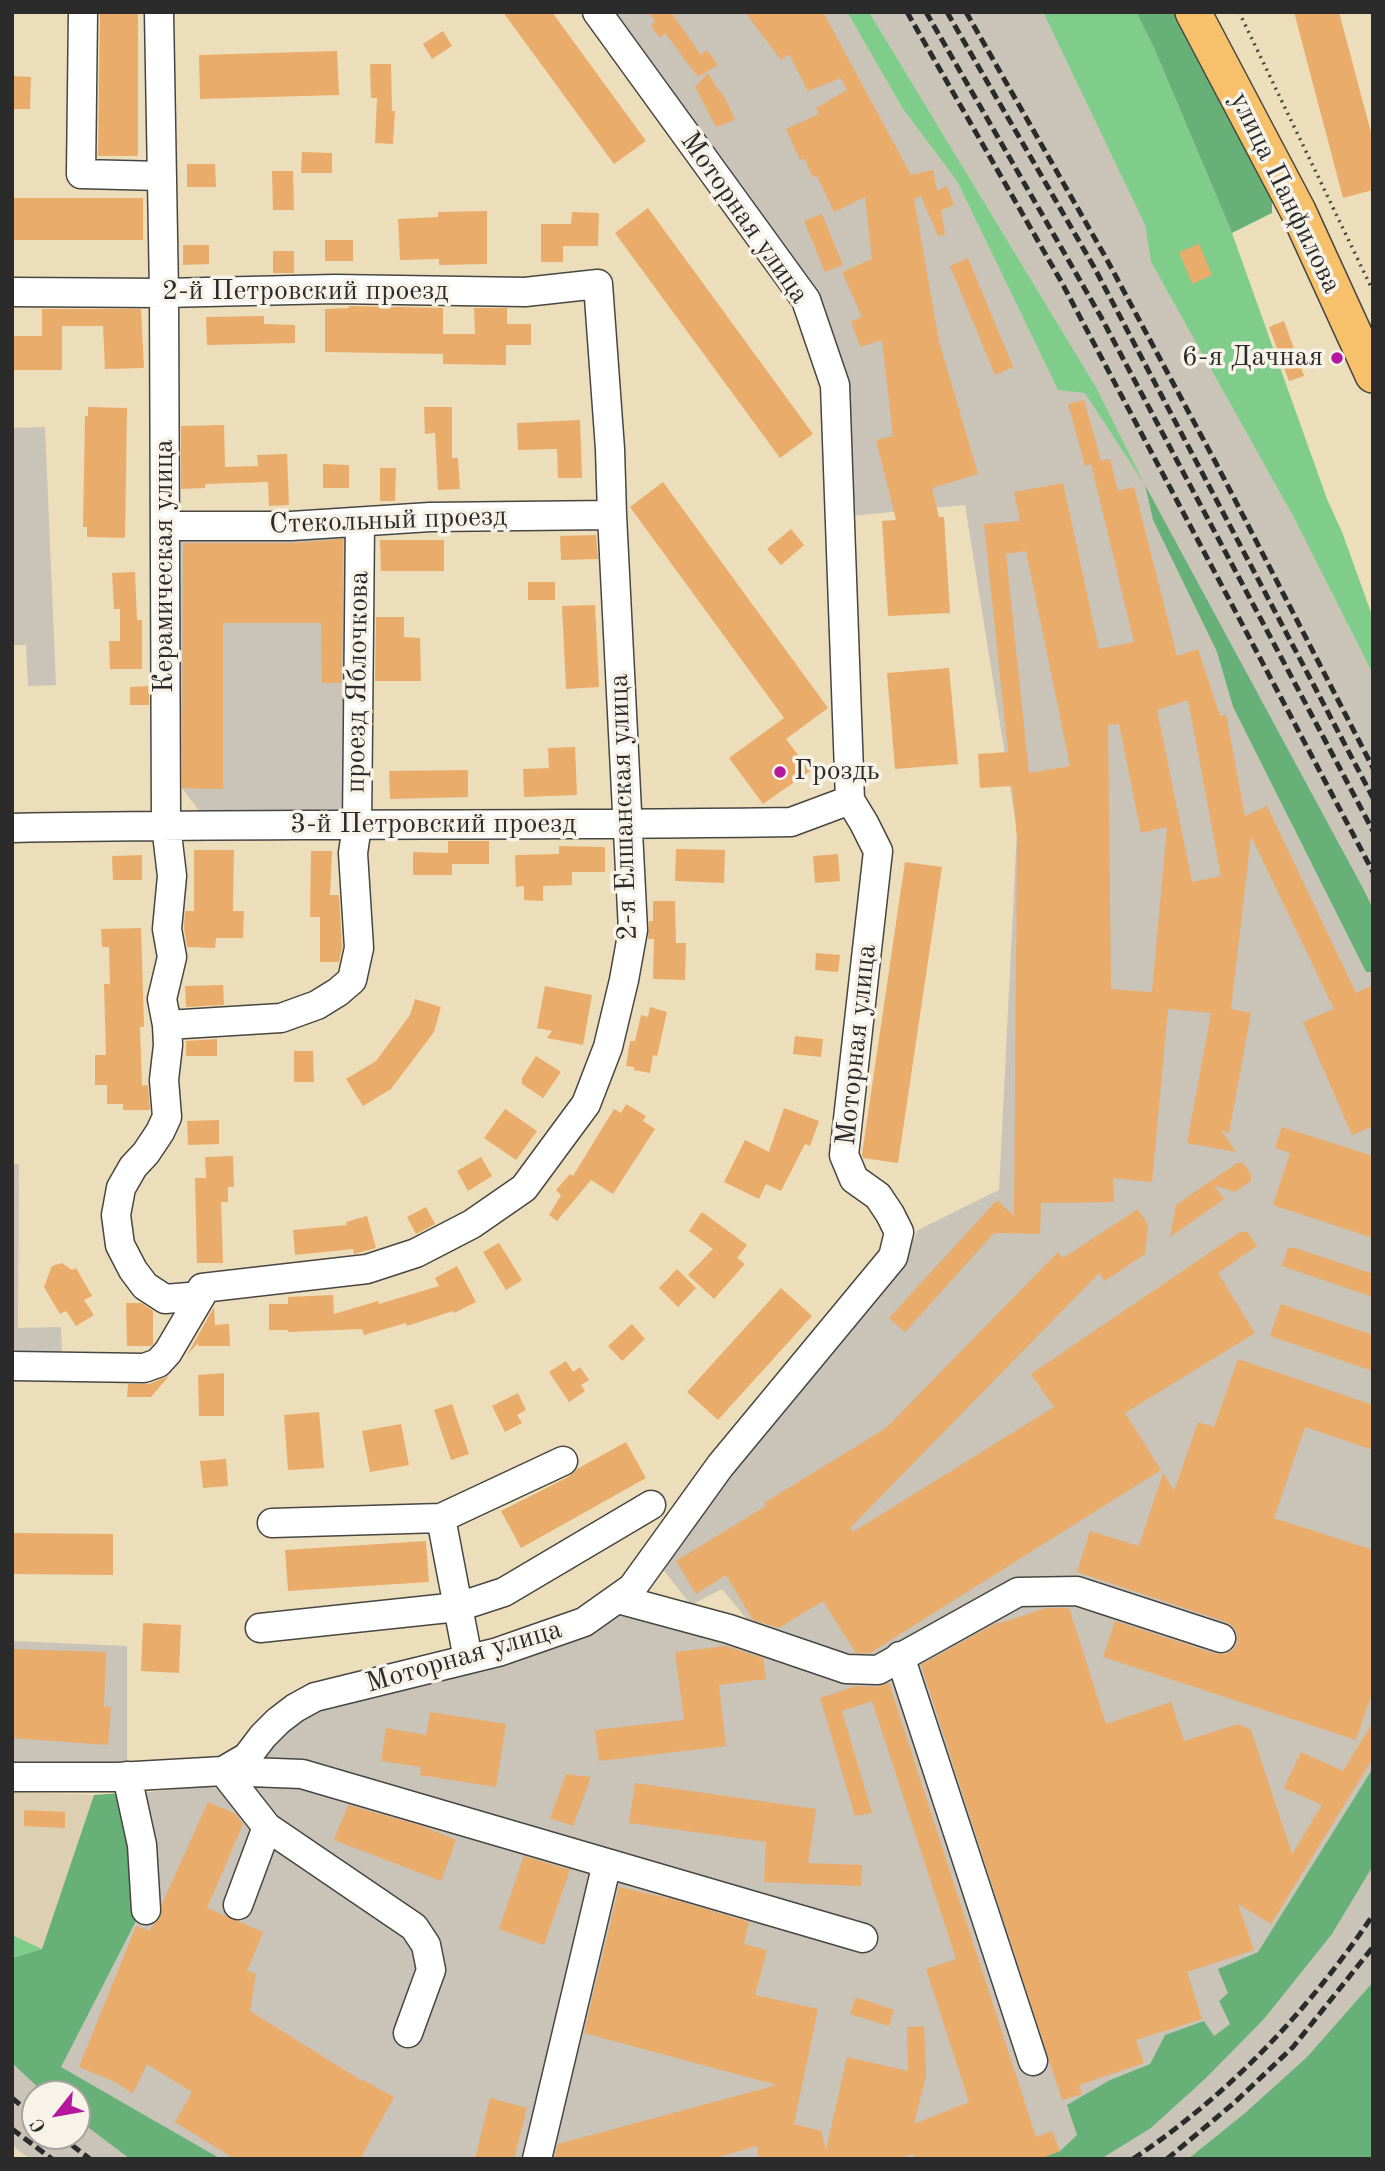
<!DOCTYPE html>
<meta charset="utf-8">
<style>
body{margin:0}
#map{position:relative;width:1385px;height:2171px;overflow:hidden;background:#ecdebb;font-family:"Old Standard TT",serif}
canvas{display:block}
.frame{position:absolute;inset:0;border:14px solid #2b2b2b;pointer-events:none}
.north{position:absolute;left:21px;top:2080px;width:70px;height:70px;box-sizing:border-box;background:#f7f3e8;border:2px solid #a5a39c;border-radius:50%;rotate:239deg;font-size:19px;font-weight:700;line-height:28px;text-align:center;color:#2b2b2b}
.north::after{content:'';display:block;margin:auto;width:24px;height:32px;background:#b5179e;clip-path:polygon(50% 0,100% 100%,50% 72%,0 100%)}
</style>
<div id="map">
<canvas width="1385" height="2171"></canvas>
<div class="frame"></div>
<div class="north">С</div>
</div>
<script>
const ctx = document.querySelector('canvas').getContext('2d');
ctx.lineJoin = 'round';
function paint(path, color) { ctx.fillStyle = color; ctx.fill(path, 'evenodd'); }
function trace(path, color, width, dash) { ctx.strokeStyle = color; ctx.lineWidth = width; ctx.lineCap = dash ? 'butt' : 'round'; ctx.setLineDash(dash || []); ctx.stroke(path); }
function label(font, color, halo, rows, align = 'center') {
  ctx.font = font + ' "Old Standard TT",serif'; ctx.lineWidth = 7; ctx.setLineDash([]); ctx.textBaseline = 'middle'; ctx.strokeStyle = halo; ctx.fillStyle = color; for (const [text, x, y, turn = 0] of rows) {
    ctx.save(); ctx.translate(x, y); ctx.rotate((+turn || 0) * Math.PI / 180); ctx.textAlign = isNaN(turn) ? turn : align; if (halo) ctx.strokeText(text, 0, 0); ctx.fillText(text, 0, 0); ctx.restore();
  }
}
paint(new Path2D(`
 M12,1792L94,1795L42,1949L12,1935Z`), '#ddcfb1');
paint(new Path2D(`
 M611,12H847L903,109L957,181L1058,390L1085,392L1141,477L1096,387L869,12H1043L1145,225L1151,262L1293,516L1373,674V909L1364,890L1146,489L1153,520L1217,652L1233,707L1366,972H1373V1768L1258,1952L1219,1969L1228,1993L1219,2001L1230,2024L1214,2036L1165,2035L1150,2064L1110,2080L1077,2135L1060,2151L1039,2159H221L60,2067L137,1919L142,1793L220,1784L273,1742L296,1720L322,1707L492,1668L597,1632L627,1605L669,1628L763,1639L722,1589L691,1605L662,1568L755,1438L901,1265L918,1230L999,1190L1017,830L965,505L850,516L842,380Z
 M45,427L56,685L28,686L26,645H12V428Z
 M351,529L349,810L203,816L182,788L177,535Z
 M12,1164H19L18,1328L61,1327L62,1353L12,1352Z
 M12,1641L127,1646V1765L12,1764Z
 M1373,1866V1982L1307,2057L1245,2113L1188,2159H1101L1151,2128L1205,2079L1264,2019L1332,1934Z
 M12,2063L45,2094H35V2136H77V2119L130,2159H30L19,2151L12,2144Z`), '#c9c3b8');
paint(new Path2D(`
 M847,12H869L1096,387L1145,485L1085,393L1058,390L957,181L903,109Z
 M1043,12H1136L1154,48L1232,233L1327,499L1342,532L1373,618V674L1293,516L1151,262L1145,225Z
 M12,1935L42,1949L12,1958Z`), '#7fcc8b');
paint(new Path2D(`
 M1136,12H1174L1272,187V213L1232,233L1154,48Z
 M1145,485L1364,890L1373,909V972H1366L1233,707L1217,652L1153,520Z
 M1373,1768V1866L1332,1934L1264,2019L1205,2079L1151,2128L1101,2159H1039L1060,2151L1077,2135L1067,2105L1110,2080L1150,2064L1165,2035L1204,2021L1214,2036L1230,2024L1219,2001L1228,1993L1218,1969L1258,1952Z
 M122,1793L137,1919L61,2067L221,2159H130L77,2119V2094H45L12,2063V1958L42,1949L94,1795Z
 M1373,1982V2159H1188L1245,2113L1307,2057Z`), '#67b077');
paint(new Path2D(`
 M100,12H138V156H98Z
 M503,12H552L646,141L614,164Z
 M648,12H671L701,55L707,50L718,65L698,77L665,33L660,38L651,26L655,21Z
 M745,12H823L911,175L933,170L937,191L947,186L954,205L941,210L945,234L938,236L921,196L914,199L939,341L978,474L932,488L939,517H944L950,613L888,616L882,521L896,520L876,440L893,436L882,340L860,347L851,321L862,317L842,272L872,259L865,197L834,212L817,176L813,177L804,158L800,160L786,129L819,114L816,108L847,90L841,78L808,91L789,54L781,60Z
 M1294,12H1339L1373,140V190L1343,198Z
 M443,31L452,46L432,59L423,44Z
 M337,51L339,95L200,99L199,55Z
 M370,64H391L392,111H395L393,144L375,143L377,98H371Z
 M708,73L717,88L724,96L735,120L716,127L695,87Z
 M12,76L31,77L30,109H12Z
 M302,152L332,153V173H301Z
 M187,164H215L216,187H187Z
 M272,171H293L294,210H273Z
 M12,198H143V240H12Z
 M648,208L813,434L780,458L615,233Z
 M487,211V264L439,265V259L400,260L398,219L438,217V212Z
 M572,212L599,213L598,246H563V262H541V224H571Z
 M822,214L843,265L825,272L804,221Z
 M325,240H353V261H325Z
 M1199,244L1212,275L1192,284L1179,252Z
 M183,245H209V264L183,265Z
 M273,251H294V273H273Z
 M968,258L1013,367L995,375L950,266Z
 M349,306L443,308V334H475L474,308H507V324H531V345H506V365L443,364V354L325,352V309L349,308Z
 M42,309H141L144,368L105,369L103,326H62V370H12V336H42Z
 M264,316V324L295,325V343L207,345L206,317Z
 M1284,321L1304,376L1289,381L1269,327Z
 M1084,400L1101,461L1110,459L1118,491L1134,487L1177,656L1198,649L1220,716L1226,714L1245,816L1267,806L1356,993L1373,985V1126L1352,1135L1303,1022L1334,1009L1251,836L1231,1009L1251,1013L1229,1133L1221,1130L1236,1152L1187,1143L1211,1013L1168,1009L1152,1182L1113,1178L1114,1202L1041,1203L1040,1234L994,1233L905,1332L889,1318L997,1200L1014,1216L1017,838L1012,786L980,788L978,754L1008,752L984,524L1020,521L1014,492L1063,483L1099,649L1134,642L1091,464L1085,466L1068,404ZM1026,551L1070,766L1029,773L1006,554ZM1188,700L1221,876L1192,882L1157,710ZM1119,724L1141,833L1167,827L1152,992L1111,989L1108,725Z
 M88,407L127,408L125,538L87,537V527H83L85,416H88Z
 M424,407H452V458H458L460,489L438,490L435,433L425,434Z
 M580,420L582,478H558L557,449L518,450L517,423Z
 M224,425L225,467L258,466L257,455L287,454L289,505L269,506L268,482L205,484V488L181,489V426Z
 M323,464L349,465V488H323Z
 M380,468H396L395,501H380Z
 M663,482L828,708L786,739L810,771L763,804L729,758L784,718L630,507Z
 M791,529L804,545L781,565L767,549Z
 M596,535L598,559L561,560L560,536Z
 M343,539L342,683H322L321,623H223V789L182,788L183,543H291Z
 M380,540H444V571H381Z
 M135,572L137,620H142V669H110L109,641H120V609H114L112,573Z
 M528,582H555V600H528Z
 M595,605L599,687L566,689L562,606Z
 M376,617H404V637L420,638L421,681H375Z
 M949,668L958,764L895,769L887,673Z
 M149,686V705H130V687Z
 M575,747L577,795L524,797L523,769L549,768L548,748Z
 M468,770V797L390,799L389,771Z
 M448,841H489V864H452V875H413V852L448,853Z
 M559,846L605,847V872H572V885L543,886V901L524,900V886L516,887L515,855L559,854Z
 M676,849L725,850L724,883L675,881Z
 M194,850H234L233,911H244L243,938H216L215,948L187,947L184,928L185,911H194Z
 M311,851H332L330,895H339L342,947L339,962H320V917H310Z
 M838,854L840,881L815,883L813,856Z
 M142,855V880H113L112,856Z
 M905,862L942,867L898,1163L863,1158L862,1154Z
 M653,901H675L676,943H686L685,980L653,979L654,939H648L649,921H653Z
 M141,928L144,1027H140L142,1086L148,1085L150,1110H123V1104H107V1085H95V1055H106L104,984H110L109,947H102L101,929Z
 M816,953L840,955L838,972L815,970Z
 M223,985L224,1005L186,1007L185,986Z
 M545,986L592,995L583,1045L547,1038L552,1031L537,1028Z
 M415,999L441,1007L434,1032L391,1089L363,1106L346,1079L376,1061L410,1015Z
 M650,1007L667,1012L657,1056L653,1055L650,1073L634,1070V1067L626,1066L630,1041H635L641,1015L648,1017Z
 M795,1036L823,1039L821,1057L793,1054Z
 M217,1039V1056H186V1041Z
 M294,1051H313L314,1082H294Z
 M536,1056L561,1072L543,1098L522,1084V1078Z
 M626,1104L646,1116L643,1121L655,1129L613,1194L591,1180L557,1221L549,1215L561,1195L556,1190L570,1174L573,1176L614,1109L621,1113Z
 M784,1108L819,1121L810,1146L805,1144L781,1191L766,1184L759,1199L724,1182L745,1140L769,1152Z
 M505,1109L537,1131L516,1160L484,1138Z
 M219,1120V1144L188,1145L187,1121Z
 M1282,1127L1373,1156V1238L1273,1205L1290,1153L1275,1148Z
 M233,1156L234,1187H228V1202H221L223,1263H197L195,1178H206L205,1157Z
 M481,1157L492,1176L468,1191L457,1171Z
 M1237,1163H1243L1251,1174V1181L1235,1192L1214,1185L1224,1199L1170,1237L1176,1205Z
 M426,1207L435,1224L416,1234L407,1217Z
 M1138,1209L1148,1225L1145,1254L1105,1281L1099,1273L850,1528L853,1532L1054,1407L1031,1374L1240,1232H1247L1257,1246L1218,1273L1255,1333L1125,1413L1161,1470L870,1653H856L823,1601L779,1628L753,1620L726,1575L696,1594L676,1561L766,1506L764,1503L886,1428L1058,1252L1063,1258Z
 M702,1212L747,1245L737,1258L745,1264L714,1299L688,1275L713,1249L689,1231Z
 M367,1216L376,1248L354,1254L353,1249L295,1255L293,1230L347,1225L346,1222Z
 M499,1243L522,1280L506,1290L483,1252Z
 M1288,1248H1295L1373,1274V1297L1282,1266Z
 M62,1263L72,1270L76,1268L92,1296L84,1300L94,1315L76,1326L66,1311L60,1314L44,1287L52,1266Z
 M457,1266L476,1302L454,1313L453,1311L407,1326L406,1323L364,1335L362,1329L288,1332V1330H269V1304H288V1297L333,1295L334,1314L378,1301L379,1304L439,1286L435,1278Z
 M677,1269L696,1288L678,1307L659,1288Z
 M781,1288L812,1316L718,1420L687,1392Z
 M126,1303H141L153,1311V1344L151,1346H127Z
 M1281,1304L1373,1335V1371L1270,1336Z
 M214,1307L215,1325L229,1324L230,1346H198V1343L187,1355Z
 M632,1324L645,1339L622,1361L608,1346Z
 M1238,1359L1373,1405V1450L1305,1427L1274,1518L1373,1550V1690L1356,1740L1103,1657L1115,1621L1216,1654H1225L1233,1650L1237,1644V1634L1233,1626L1226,1622L1077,1572L1090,1531L1139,1546L1163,1473L1174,1491L1198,1422L1214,1427Z
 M566,1361L573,1372L580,1367L589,1380L581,1385L585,1391L569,1402L549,1372Z
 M224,1373V1416H199L198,1375Z
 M169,1376L151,1397H127L128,1384H149Z
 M518,1393L526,1410L517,1415L522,1423L505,1432L492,1406Z
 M452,1404L469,1454L451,1460L434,1410Z
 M319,1412L324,1468L288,1470L284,1415Z
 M401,1424L409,1465L370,1472L362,1431Z
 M626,1442L646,1478L521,1548L501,1511L570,1476L577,1469Z
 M226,1459L228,1486L203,1488L200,1461Z
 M12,1533L113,1534V1575L12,1574Z
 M426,1541L429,1582L288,1591L285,1550Z
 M1046,1608H1069L1106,1724L1171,1702L1184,1741L1238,1724L1251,1730L1292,1854L1322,1805L1284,1788L1301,1752L1343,1771L1373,1722V1758L1271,1924L1238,1904L1254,1950L1187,1972L1202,2019L1136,2040L1144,2063L1079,2085L1082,2094L1062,2100L921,1665L998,1622V1624Z
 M143,1623L181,1625L179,1673L141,1671Z
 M726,1646L763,1658L766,1679L719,1685L726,1746L599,1761L595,1730L684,1720L675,1652Z
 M12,1649L106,1652L104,1707H111L108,1745L12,1738Z
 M889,1683L1036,2137L1052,2131L1060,2151L1039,2159H914L913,2154L896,2159H759L757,2146L711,2159H554L558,2144L777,2085L584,2033L619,1887L672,1899L749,1922L744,1944L767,1950L755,1995L818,2009L794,2124L821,2131L826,2150L847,2057L908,2071L907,2027L924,2026L926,2076L914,2124L969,2102L926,1969L956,1959L872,1701L842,1711L872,1813L855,1816L820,1698L856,1686L877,1687Z
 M430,1712L506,1724L496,1787L420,1775L421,1767L381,1761L386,1728L426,1735Z
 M566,1774L591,1777L573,1826L550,1818Z
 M635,1783L816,1809L808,1863L862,1865L861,1886L764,1882L766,1842L629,1823Z
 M208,1802L236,1814L243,1824L207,1908L263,1932L247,1971L256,1974L250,2011L362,2081L363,2080L394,2097L360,2159H235L175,2122L192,2092L147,2064L133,2093L113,2081L79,2067L136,1926L150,1931L153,1925L160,1918L162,1904Z
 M348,1805L422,1826L456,1840L441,1881L334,1840Z
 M24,1810L65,1812V1828L24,1826Z
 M524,1856L570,1870L544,1945L499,1929Z
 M856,1997L894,2010L889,2026L850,2014Z
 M490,2098L527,2108L514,2159H475Z`), '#e9ac6a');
const minor = new Path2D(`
 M83,12L81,174L161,176
 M159,12L164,293L166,825L172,876L167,929L172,957L162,999L167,1025L168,1045L164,1080L167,1117L160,1132L146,1153L133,1167L121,1188L116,1215L120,1245L133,1270L145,1286L165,1299L201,1296
 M12,292L164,293L335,289L525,292L598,284L610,449L612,515L633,930L624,980L608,1047L586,1104L524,1188L472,1224L416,1253L367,1269L202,1288L201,1296L168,1352L158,1363L144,1368L12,1366
 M165,526H291L430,517L612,515
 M12,828C272,823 531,826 791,822L850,800
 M167,1025L281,1018L317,1005L338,992L352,980L359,948L353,853L357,826L360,522
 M441,1518L563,1461
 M272,1523L441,1518L468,1659
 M618,1599L729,1629L846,1669L878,1670L1018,1592L1077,1591L1221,1638
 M260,1628L458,1607L504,1592L651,1505
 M900,1656L1033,2061
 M127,1776L142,1845L146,1910
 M12,1777H118L223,1771L302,1774L863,1938
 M238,1905L267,1827
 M408,2033L431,1970L426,1945L414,1927L267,1827L223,1771L247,1757L263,1736L278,1721L295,1708L315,1697L498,1652L584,1622L632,1588L720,1466L893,1257L899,1232L890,1214L878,1196L854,1179L844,1155L878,851L864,823L850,800L835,385L806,300L597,12
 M537,2159L607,1863`);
const major = new Path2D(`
 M1193,12L1298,211L1373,375`);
trace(minor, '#484641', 31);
trace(major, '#484641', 38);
trace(new Path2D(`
 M1239,12L1373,291`), '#484641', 3.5, [2, 5]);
trace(minor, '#fff', 28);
trace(major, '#f7c06b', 35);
trace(new Path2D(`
 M907,12L1062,283L1373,872
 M926,12L1101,317L1373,831
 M947,12L1094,267L1373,798
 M966,12L1106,258L1217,465L1373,768
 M12,2098L35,2117
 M12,2129L52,2159
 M60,2136L90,2159
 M1133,2159C1229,2095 1309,2010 1373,1915
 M1167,2159L1234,2103L1293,2047L1373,1947`), '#2b2b2b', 5, [10, 5]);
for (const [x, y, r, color] of [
 [1337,358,7,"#b5179e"],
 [780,772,7,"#b5179e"]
]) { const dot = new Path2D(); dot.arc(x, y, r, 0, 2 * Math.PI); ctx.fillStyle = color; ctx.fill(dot); trace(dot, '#f7f3e8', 2.5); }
label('28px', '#2b2b2b', '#f7f3e8', [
 ["улица Панфилова",1285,193,64],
 ["Моторная улица",744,218,55],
 ["2-й Петровский проезд",305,292],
 ["Стекольный проезд",388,521,-2],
 ["Керамическая улица",165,566,-90],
 ["проезд Яблочкова",358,682,-89],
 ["2-я Елшанская улица",624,807,-92],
 ["3-й Петровский проезд",433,825],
 ["Моторная улица",857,1045,-84],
 ["Моторная улица",464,1657,-16]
]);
label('28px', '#2b2b2b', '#f7f3e8', [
 ["6-я Дачная",1323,358],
 ["Гроздь",794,772,"left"]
], 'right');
</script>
